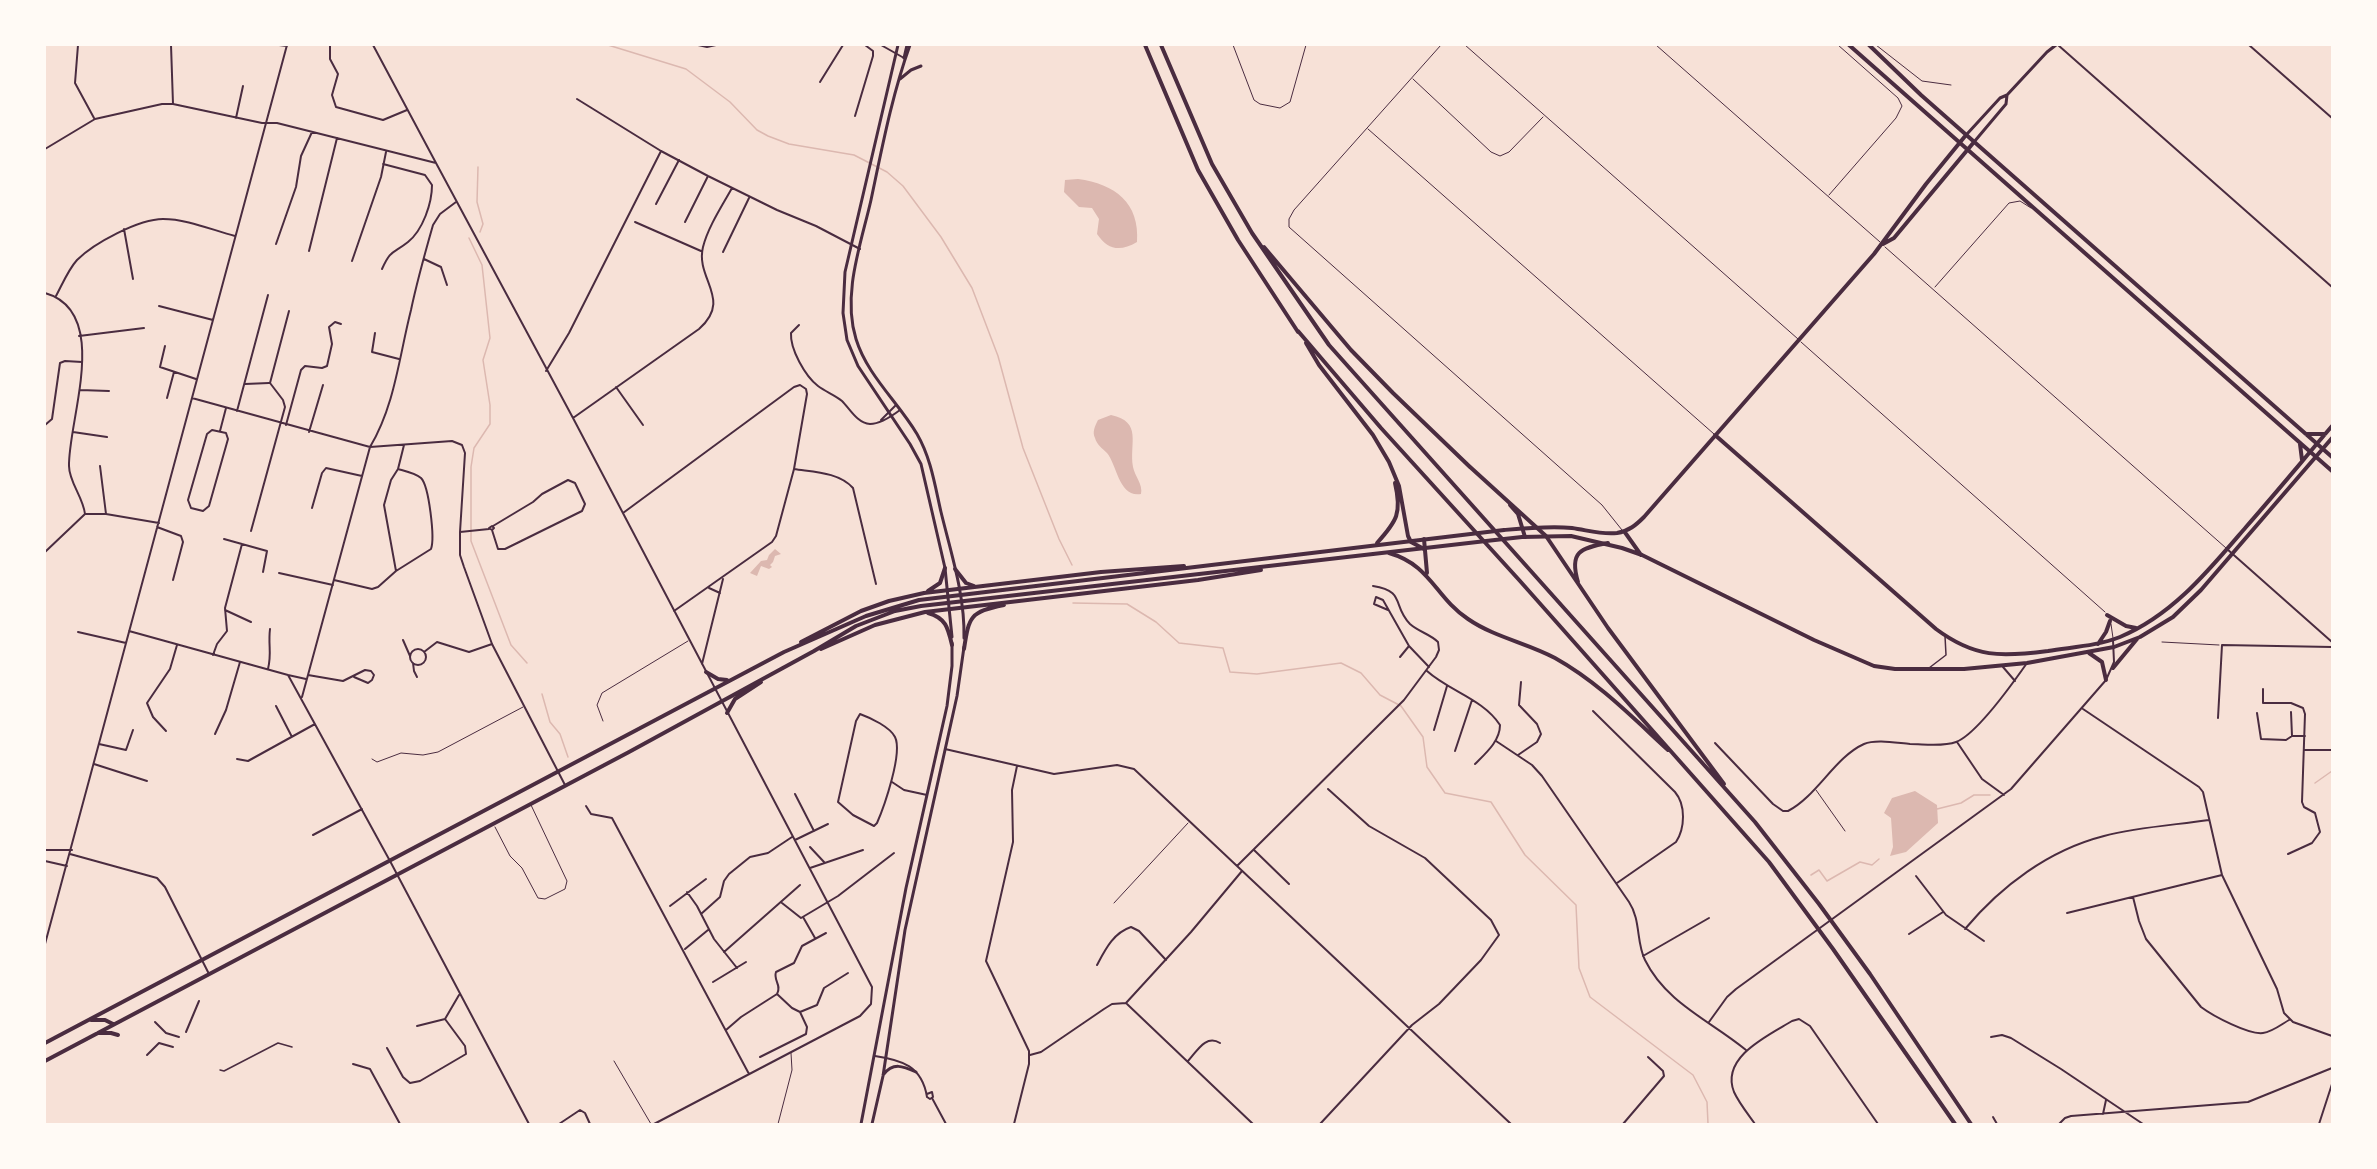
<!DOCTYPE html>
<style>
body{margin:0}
#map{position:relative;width:2377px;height:1169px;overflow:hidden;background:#f7e1d7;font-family:"Titillium Web",sans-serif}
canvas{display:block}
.frame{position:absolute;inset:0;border:46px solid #fffaf5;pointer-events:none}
</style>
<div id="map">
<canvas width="2377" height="1169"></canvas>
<div class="frame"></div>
</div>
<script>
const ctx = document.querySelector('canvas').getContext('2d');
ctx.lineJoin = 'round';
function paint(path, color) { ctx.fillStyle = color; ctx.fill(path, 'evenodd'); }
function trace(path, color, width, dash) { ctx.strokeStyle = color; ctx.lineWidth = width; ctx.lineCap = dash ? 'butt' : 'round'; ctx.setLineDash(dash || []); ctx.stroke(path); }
paint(new Path2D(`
 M1078,179C1115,184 1140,203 1137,242C1120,252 1108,250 1097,234L1099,219L1092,208L1079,207L1064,192L1065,180Z
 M1111,415C1143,422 1129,443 1133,467C1135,477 1143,484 1141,494C1119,498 1117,465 1107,453C1102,448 1097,445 1095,438C1092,432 1095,426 1098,420Z
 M775,549L781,554L775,556L773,562L770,565L772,567L769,569L761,566L757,576L750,573L761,561L767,560L769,555Z
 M1915,791L1937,805L1938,823L1906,852L1890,856L1893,847L1891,818L1884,813L1892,798Z`), '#dcb8b0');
trace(new Path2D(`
 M608,45L686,69L730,102L757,130L768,136L789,144L854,155L887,172L903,186L941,237L972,288L998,356L1023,448L1059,539L1072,565
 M478,167L477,202L483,224L480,232
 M469,238L482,265L490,338L483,360L490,405V424L474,448L471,467V541L511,645L527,663
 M1073,603L1127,604L1156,622L1179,643L1223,648L1230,672L1257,674L1341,663L1361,673L1380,695L1401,706L1423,737L1427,767L1445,793L1491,802L1525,855L1576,905L1579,968L1590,997L1693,1075L1707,1102L1708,1124
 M542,694L550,722L560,734L568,757
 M2315,783L2332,771
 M1937,809L1961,803L1974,795H1990
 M1811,875L1819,870L1827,881L1860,862L1872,865L1879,859`), '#dcb8b0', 1.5);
trace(new Path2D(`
 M1233,45L1254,100L1260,104L1280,108L1290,102L1306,45
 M1441,45L1294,210L1289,219V227L1602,505L1622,530
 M1465,45L1798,339
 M1656,45L1880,242
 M1876,45L1922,81L1951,85
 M1413,79L1491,152L1500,156L1509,152L1543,117
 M1368,129L1714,434
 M1829,195L1896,118L1902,106L1898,98L1838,45
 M1885,247L2226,548
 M1935,287L2009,203L2020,201L2031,208
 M1801,342L2105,612
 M2111,624L2113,638
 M2162,642L2219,645
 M603,721L597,705L602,693L688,641
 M372,759L377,762L401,753L423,755L438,752L523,707
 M1816,790L1845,831
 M495,827L510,856L522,868L538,898L545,899L565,889L567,881L531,805
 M1114,903L1188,823
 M614,1061L651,1124
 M778,1124L792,1070L791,1053`), '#4a2c40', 1);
trace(new Path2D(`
 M1929,668L1946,655L1945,636
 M220,1070L224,1071L278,1043L292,1047`), '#4a2c40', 1.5);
trace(new Path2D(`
 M78,45L75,83L94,118
 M171,45L173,104
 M279,45L287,46
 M330,45V59L338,74L332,95L336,107L383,120L407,110
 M373,45L436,163
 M698,45L707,47L716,45
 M881,45L904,58
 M2058,45L2332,287
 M2249,45L2332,118
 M820,82L843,45
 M577,99L661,151L708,176L777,210L816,226L860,249
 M855,116L873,56V51L865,45
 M236,118L243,86
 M45,149L95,119L162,104H173L262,123H277L436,163L573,418L872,987L871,1004L860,1016L654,1124
 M656,204L679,160
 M635,222L701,251
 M685,222L708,176
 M124,229L133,279
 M276,244L296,187L301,156L312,132
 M309,251L337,138
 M723,252L749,198
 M424,259L441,267L447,285
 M352,261L381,177L386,152
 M382,269C391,249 393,254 408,242C423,230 432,203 432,185L425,175L383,164
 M45,293C112,312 68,420 69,466C69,482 83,497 85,514H106L159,523
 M56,296C62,285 68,270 77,260C94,243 139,219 163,219C187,219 212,230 235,236
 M159,306L213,320
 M799,325L791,333C790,349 805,376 818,386C826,392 835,395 842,401C850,409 857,423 870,424C880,424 892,416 900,410
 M375,333L372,352L399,359
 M79,336L144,328
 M165,346L160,367L196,379
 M546,371L569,333L661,151
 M270,383L289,311
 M245,384L269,383
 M616,387L643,425
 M80,390L109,391
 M167,398L174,372
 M192,398L370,447L452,441L462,445L465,453L460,532V555L464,567L492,644L565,785
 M237,411L268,295
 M573,418L699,329C733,299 695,279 703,247C708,227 722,206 732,188
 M881,420L896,405
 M45,425L52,419L60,363L65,361L82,362
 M286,425L301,370L305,366L322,368L327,366L332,344L329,327L335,322L341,324
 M212,430L226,433L228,439L209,506L203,511L191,508L188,500L207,434Z
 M220,431L226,408
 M73,432L107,437
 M309,432L323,385
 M100,466L106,514
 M794,469C813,472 839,472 853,488L876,584
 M312,508L322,473L326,468L362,476
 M623,513L794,387L800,385L806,389L807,394L794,469L776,536L772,542L674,611
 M492,526L494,528L492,530L489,528Z
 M157,527L181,536L183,542L173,580
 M492,530L498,549H505L582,511L585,504L575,483L568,480L542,494L533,502L493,526
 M251,531L285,407L283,400L270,383
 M460,532L489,529
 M224,539L267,551L263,572
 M2227,549L2332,642
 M45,552L85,514
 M396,571L384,505L391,480L398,469L404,445
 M279,573L333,585
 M334,580L372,589L378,587L396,571L431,549C435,538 429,486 421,478C415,473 405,471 398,469
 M709,588L720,593
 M225,610L251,622
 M1388,610L1374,604L1376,597L1383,600L1409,646L1429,667
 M129,631L288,675L390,861L529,1124
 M78,632L126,643
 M403,640L410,656
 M410 657a8 8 0 1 1 16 0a8 8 0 1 1-16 0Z
 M424,652L437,642L469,652L492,644
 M213,655L217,644L227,631L225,608L242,544
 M1400,657L1409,646
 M413,663L414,671L417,677
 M702,664L723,579
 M2003,667L2015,681
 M268,669C272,653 268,646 270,629
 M1427,671C1449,691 1483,699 1500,725C1500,741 1486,753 1475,764
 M288,675L306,679
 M308,675L343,681L365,670L371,671L374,675L372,680L368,683L354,677
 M2263,689V703H2291L2303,708L2305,714L2302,802L2304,807L2315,813L2320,832L2312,843L2288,854
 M302,697L370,447C395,405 399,357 411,310C417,281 425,253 433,225L440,214L456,202
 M276,706L292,737
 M2083,709L2199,787L2203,792L2222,875L2277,989L2284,1013L2293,1022L2332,1036
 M1593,711L1675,792C1686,805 1685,828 1676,842L1617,883
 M2291,712L2292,736
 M2257,713L2261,739L2286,740L2292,736H2305
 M860,714C871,718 890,727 895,737C903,753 884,807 877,823L874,826L853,815L838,802L856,721Z
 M2218,718L2222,645L2332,647
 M1434,730L1447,686
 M166,731L153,717L147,703L170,669L177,645
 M215,734L226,710L240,662
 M1496,741L1532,765L1542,776L1629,902C1641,920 1636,942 1645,960C1666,1003 1711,1021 1746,1050
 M1957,742L1982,779L2004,795
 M1715,743L1773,804L1783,811H1788C1817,796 1835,757 1864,744C1876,739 1897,743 1910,744C1924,744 1943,747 1956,742C1977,734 2013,683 2027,663
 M99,744L126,750L133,730
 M945,749L1054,774L1117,765L1134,769L1511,1124
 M2304,750H2332
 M1455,751L1472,700
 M1518,755L1537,742L1541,734L1537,724L1519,705L1521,682
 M237,759L248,761L315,724
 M94,764L147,781
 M892,782L904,790L927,795
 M795,794L814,831
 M586,806L591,814L612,818L749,1074
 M313,835L362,809
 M795,840L828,824
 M810,847L824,862
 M45,850H72
 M1254,850L1289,884
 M70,854L157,878L165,887L209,974
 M45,861L67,866
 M1237,866L1404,700L1436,657L1439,650L1438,642C1430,634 1419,632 1410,624C1392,606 1406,591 1373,586
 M810,868L863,850
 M1916,876L1946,915L1984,941
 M687,892L697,906L714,939L737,968
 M2133,897L2139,921L2146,939L2201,1007C2213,1016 2249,1035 2263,1033C2272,1032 2282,1024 2289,1020
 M782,903L801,918L838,896L894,853
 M670,906L706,879
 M2067,913L2222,875
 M701,914L720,897L724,881L729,874L750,857L768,853L792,837
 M803,917L815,938
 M1965,929C2001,886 2049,850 2104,836C2138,827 2175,825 2209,820
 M1909,934L1943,912
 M45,944L287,45
 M685,949L708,930
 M724,952L800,885
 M1643,956L1709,918
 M1097,965C1105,950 1113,933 1131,927L1139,931L1166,960
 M713,982L746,962
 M777,994L792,1008L800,1012L817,1005L824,988L848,973
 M1127,1004L1253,1124
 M155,1022L166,1033L179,1037
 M1709,1022L1727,997L1736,989L2011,789L2106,680L2114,662L2113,640
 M417,1026L445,1019L459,995
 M726,1030L741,1017L777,994C782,985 773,980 776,972L794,963L802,946L826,933
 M186,1032L199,1001
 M1991,1037L2002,1035L2011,1038L2061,1069L2143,1124
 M387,1048L403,1077L410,1083L420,1081L466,1054L465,1046L445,1019
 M147,1055L159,1043L173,1047
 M1030,1055L1041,1052L1104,1009L1112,1004L1126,1003L1191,932L1242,871
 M875,1056C902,1060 922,1066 927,1097L930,1099L933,1097L932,1092L927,1094
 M760,1057L806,1034L807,1027L800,1012
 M1188,1061C1197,1051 1206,1034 1220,1043
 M353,1064L370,1069L400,1124
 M932,1098L946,1124
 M2103,1114L2106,1100
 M1993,1117L1997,1124
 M559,1124L580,1110L585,1113L590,1124
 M1014,1124L1029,1064V1051L986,961L1013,842L1012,790L1017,766
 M1320,1124L1412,1025L1439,1004L1481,960L1499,935L1491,920L1425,858L1369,826L1328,789
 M1623,1124L1664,1076L1663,1071L1648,1057
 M1755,1124C1748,1114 1739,1103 1734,1092C1720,1057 1769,1035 1792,1021L1799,1019L1810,1026L1878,1124
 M2059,1124L2065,1118L2071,1116L2248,1102L2332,1068
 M2319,1124L2332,1084`), '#4a2c40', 2);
trace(new Path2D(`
 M904,58L907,45
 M1967,134L2000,98L2007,95L2047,52L2056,45
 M1974,142L2006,104L2007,95`), '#4a2c40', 3);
trace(new Path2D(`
 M898,45L845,272L843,313L847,340L858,366L910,444L921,464L945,568L952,637
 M910,45C892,95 882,148 871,200C861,244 842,294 856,339C867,375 898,402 917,434C931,458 935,486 941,512C951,553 965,595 964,638
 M900,79L911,70L921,66
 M883,1075C893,1062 903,1066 916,1072
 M861,1124L906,888L947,706L952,666V643
 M872,1124L883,1076L905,930L957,696L964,647`), '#4a2c40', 3);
trace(new Path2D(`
 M1849,45L2332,471
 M1869,45L1921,95L2332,457
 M1883,244L1894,238L1974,142
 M2306,434H2325
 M1715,435L1936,629C1975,658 2001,657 2048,651C2072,647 2097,646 2120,637C2173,615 2209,570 2246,527C2275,494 2303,460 2332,426
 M2300,444L2302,460
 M1624,531L1641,555
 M955,569L966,583L974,586
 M928,591L940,583L945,568
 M928,613C946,618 948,628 952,645
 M2107,615L2126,626L2136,628
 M801,642L861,611L889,601L924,593L1101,572L1184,566
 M2098,644L2106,632L2110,621
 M821,649L875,625L925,612L1198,580L1261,570
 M964,649C969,616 970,612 1004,605
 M2089,653L2102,662L2106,680
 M2113,668L2137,639
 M706,672L718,679L727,680
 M727,713L735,699L761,682
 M91,1020H105L113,1024
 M98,1033H111L118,1035
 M45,1043L784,652L866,616L919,600C1114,578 1309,552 1504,530C1527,528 1549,526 1572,528C1587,530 1602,535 1617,533C1629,531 1636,525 1644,517L1874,254L1926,184L1966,135
 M45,1061L629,752L814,651L856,626L895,611L921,606L1486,541L1522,537L1571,536L1622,548L1642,555L1814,640L1874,666L1895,669H1964L2027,663L2114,647L2140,637L2173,617L2201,590L2332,438`), '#4a2c40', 4);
trace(new Path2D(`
 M1145,45L1198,170L1238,240L1298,332
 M1161,45L1212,164L1252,233L1329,345L1755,822L1819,904L1870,974L1971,1124
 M1264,247L1351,350L1393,393L1470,467
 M1298,331L1381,428L1520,581L1769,862L1833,949L1955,1124
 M1306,343L1319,365L1373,435L1389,462L1399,486L1408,536L1411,542L1424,549
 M1469,466L1546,536L1608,628L1724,784
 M1510,505L1518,514L1525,537
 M1424,539L1427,573
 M1377,543C1397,521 1402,513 1395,483
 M1389,553C1431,565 1435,597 1468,619C1494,637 1527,643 1555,658C1598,682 1632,717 1668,750
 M1578,582C1569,552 1580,548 1608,543`), '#4a2c40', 4);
</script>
